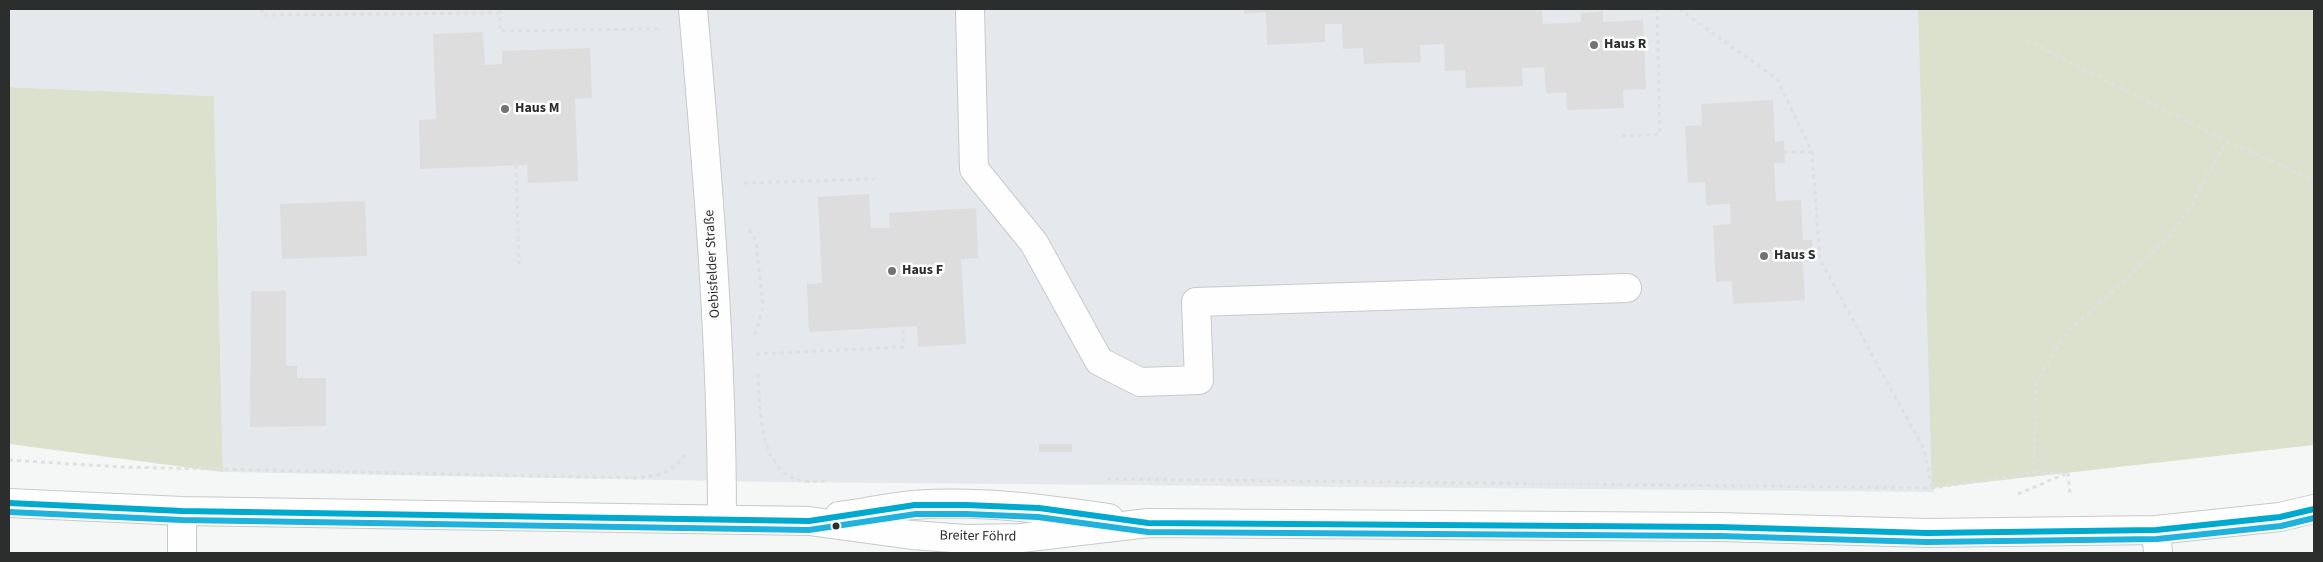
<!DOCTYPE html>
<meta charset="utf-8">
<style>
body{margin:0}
#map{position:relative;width:2323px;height:562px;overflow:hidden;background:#f5f6f6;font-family:"Source Sans 3",sans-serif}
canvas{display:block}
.frame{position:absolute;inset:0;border:10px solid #2c2d2d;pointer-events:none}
</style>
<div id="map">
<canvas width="2323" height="562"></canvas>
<div class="frame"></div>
</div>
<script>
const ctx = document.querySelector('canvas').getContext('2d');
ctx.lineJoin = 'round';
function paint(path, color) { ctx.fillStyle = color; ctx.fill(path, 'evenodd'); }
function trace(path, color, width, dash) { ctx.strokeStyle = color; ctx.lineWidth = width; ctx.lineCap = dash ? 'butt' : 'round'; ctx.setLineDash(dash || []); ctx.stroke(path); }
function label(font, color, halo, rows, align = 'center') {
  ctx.font = font + ' "Source Sans 3",sans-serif'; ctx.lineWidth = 5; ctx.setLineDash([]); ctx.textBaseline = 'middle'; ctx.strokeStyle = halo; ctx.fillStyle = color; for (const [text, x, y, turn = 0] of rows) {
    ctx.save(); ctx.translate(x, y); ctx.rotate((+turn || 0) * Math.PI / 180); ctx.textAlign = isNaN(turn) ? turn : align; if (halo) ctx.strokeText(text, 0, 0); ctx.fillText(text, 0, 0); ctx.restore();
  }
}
paint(new Path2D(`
 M9,9H1918L1934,492L775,482L223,472L214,96L9,87Z`), '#e5e9ed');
paint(new Path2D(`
 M1918,9H2314V445L1932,488Z
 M9,87L214,96L223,472L9,444Z`), '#dce1ce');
paint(new Path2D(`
 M1244,9H1542L1543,24L1581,22V13L1603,11V22L1643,20L1646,89L1623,90L1624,108L1567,110L1566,93H1546L1544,67L1522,68L1523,86L1466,88L1465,70L1445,71L1444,44L1420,45L1421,62L1364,64L1363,48L1343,49L1342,24H1325V42L1267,45L1266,12L1244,14Z
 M483,32L485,65L502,64V51L590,48L592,98L575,99L578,181L528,183L527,165L420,169L419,120L436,119L433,34Z
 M1773,100L1775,142L1784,141L1785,163H1774L1776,201L1801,200L1803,240H1812L1813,261L1803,262L1805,300L1733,304L1732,281L1716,282L1713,225L1731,224L1730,204L1706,205L1705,182L1688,183L1685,126L1702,125L1701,104Z
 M869,194L871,228H890L889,213L976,208L978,258L961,259L966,344L918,347L917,326L809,332L807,284L822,283L818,197Z
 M365,201L367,256L282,259L280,204Z
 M251,291H286V366H297V378H326V426L250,427Z
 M1039,444H1072V452H1039Z`), '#ddd');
const minor = new Path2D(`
 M693,9C708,178 722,348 722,519
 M970,9L974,169L1034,243L1099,361L1140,382L1199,380L1196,302L1627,288
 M9,503L182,511L809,521L912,535L966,539L1021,538L1148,523L1719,527L1927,533L2156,530L2280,517L2314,509
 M839,516C864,513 889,507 914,505C979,500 1045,509 1109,518
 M2156,530L2158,553
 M182,553V511`);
trace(minor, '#c8c9c9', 30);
trace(new Path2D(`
 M262,9V15L500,13
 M500,9V31L659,29
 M1590,9V11
 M1679,9L1777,79L1812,152L1820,260L1924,449L1932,488
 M2026,40L2226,141L2314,180
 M1622,136L1660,134L1657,9
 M1784,152H1812
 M516,165L519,264
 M744,183L874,179
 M749,230L756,241L763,307L755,335
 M756,354L903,347V327
 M758,374C760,406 758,464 795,479C804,483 816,481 826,481
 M9,460L120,467L636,478C657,477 672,473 685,455
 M2034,473L2036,384L2051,356L2073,326L2097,307L2172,233L2193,203L2226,141
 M2068,473L2070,494
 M1107,479L1932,488L2034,473H2068
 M2018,494L2065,474`), '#dfe0e0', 3, [4, 4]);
trace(minor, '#fefefe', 28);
trace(new Path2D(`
 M9,503L182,511L809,521L915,505H966L1039,508L1148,523L1719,527L1927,533L2156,530L2280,517L2314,509`), '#00a9ce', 6);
trace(new Path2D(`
 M9,512L182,520L809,530L916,514H966L1038,517L1148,532L1719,536L1927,542L2157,539L2281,526L2314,518`), '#1fb2dc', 6);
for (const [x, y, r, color] of [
 [1594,45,5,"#727373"],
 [505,109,5,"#727373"],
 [1764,256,5,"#727373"],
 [892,271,5,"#727373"],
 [836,526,4.5,"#2c2d2d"]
]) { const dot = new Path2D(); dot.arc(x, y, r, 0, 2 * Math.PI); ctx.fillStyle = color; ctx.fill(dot); trace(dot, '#fff', 2); }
label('bold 14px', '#2c2d2d', '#fff', [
 ["Haus R",1604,45],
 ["Haus M",515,109],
 ["Haus S",1774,256],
 ["Haus F",902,271]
], 'left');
label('14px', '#2c2d2d', '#fff', [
 ["Oebisfelder Straße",713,264,-93],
 ["Breiter Föhrd",978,537,1]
]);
</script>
